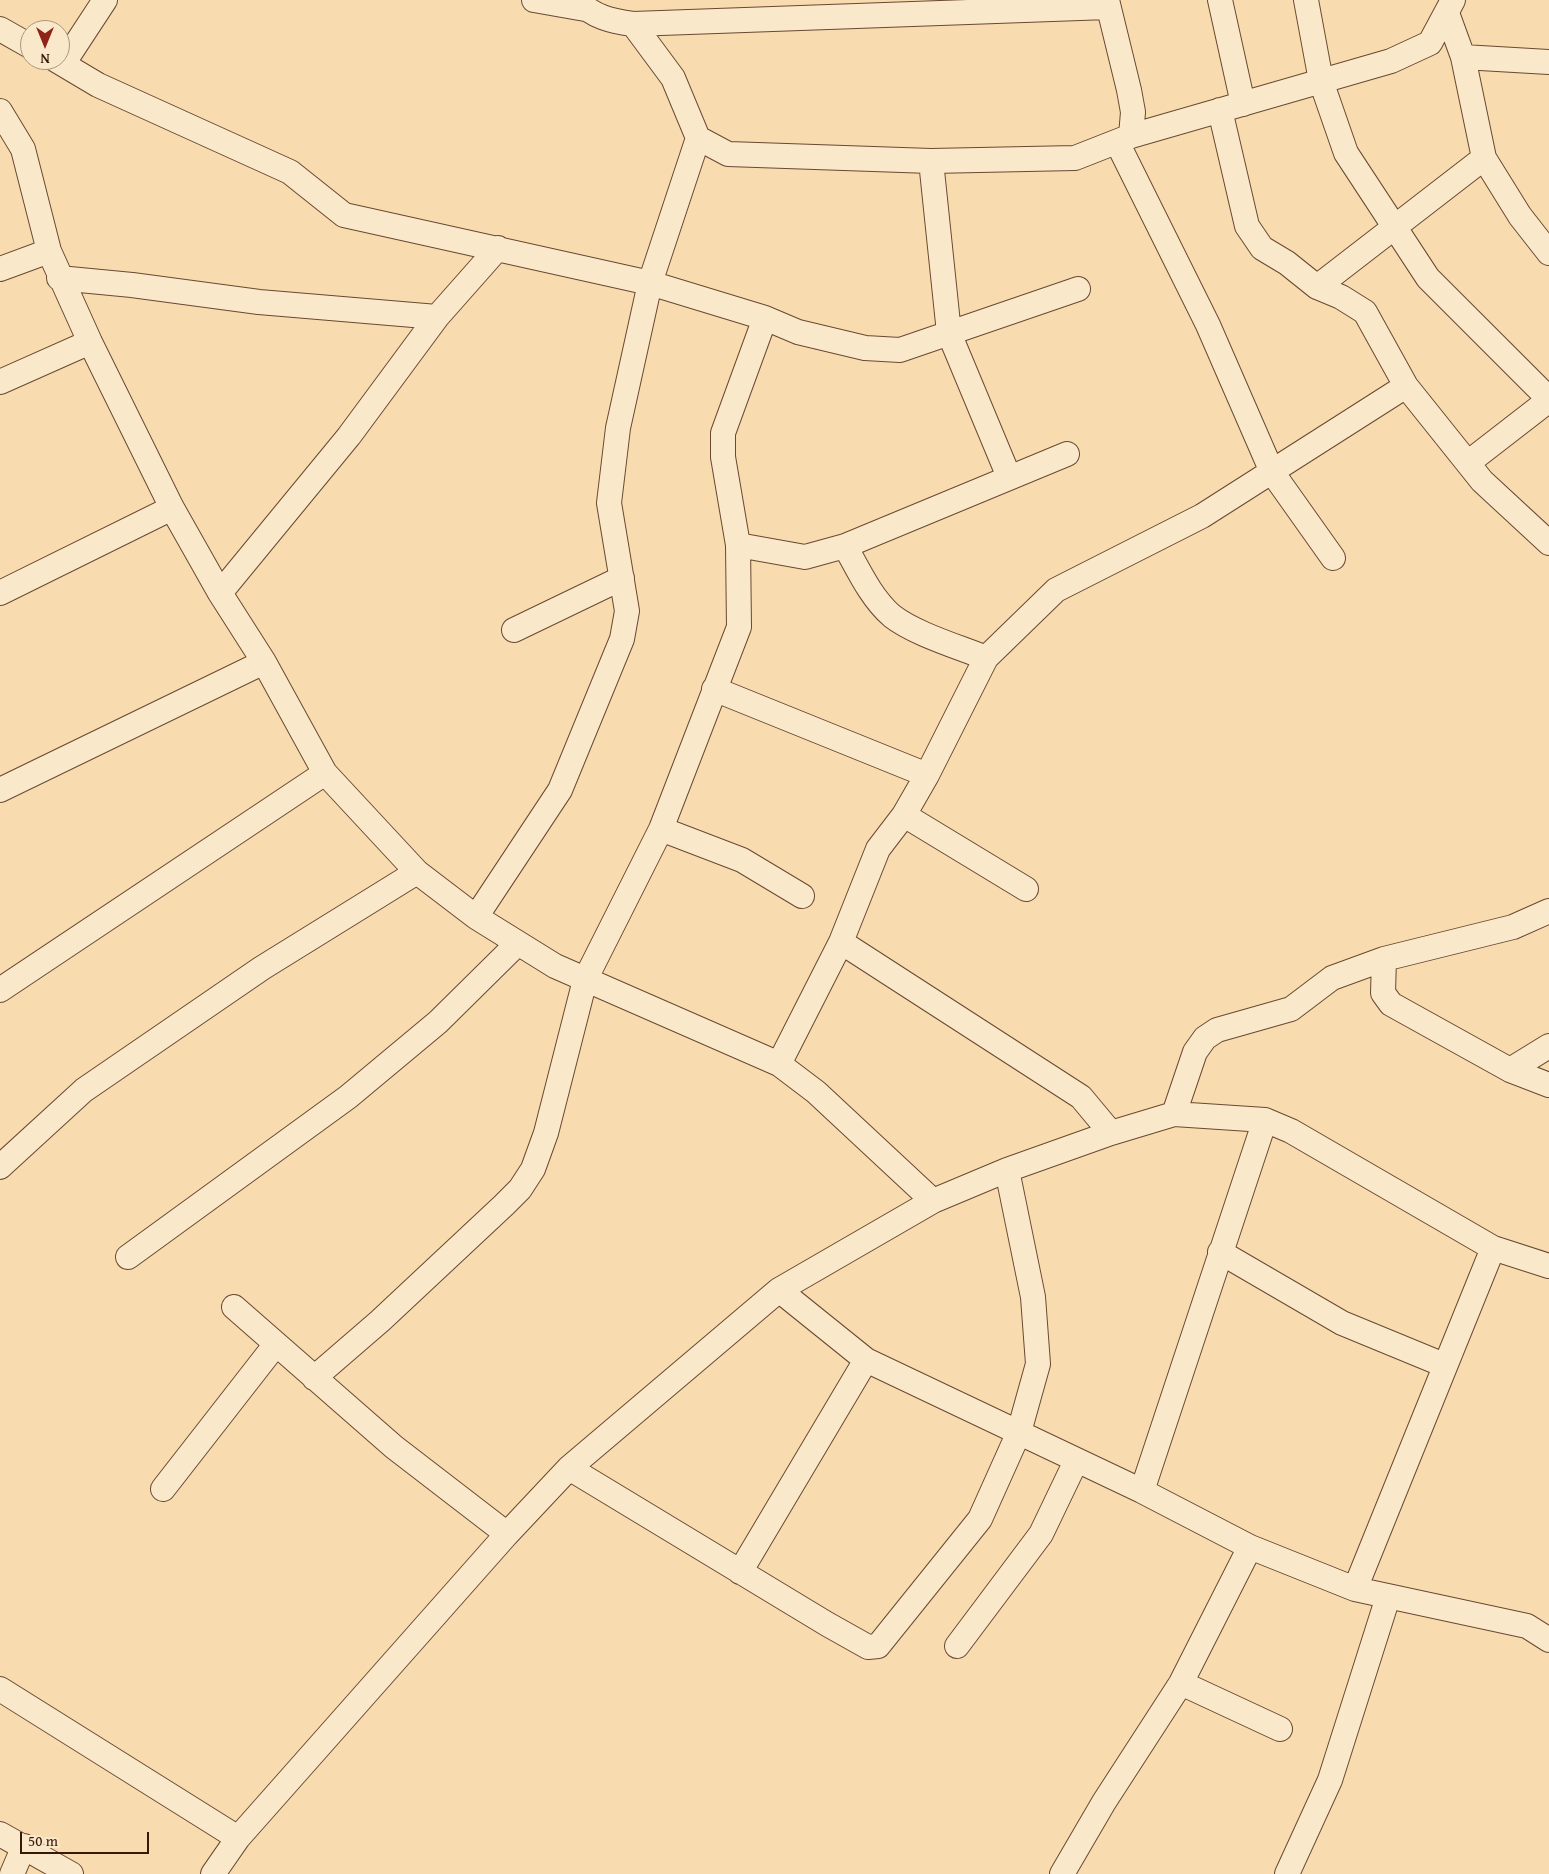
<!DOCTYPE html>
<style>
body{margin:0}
#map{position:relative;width:1549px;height:1874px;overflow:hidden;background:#f8dbaf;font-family:"Gentium Book Plus",serif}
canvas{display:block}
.north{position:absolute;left:20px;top:20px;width:50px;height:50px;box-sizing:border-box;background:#fae8cb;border:1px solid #ad957d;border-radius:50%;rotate:180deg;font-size:14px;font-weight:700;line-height:20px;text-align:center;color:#391807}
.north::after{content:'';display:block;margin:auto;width:18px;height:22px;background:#8f2418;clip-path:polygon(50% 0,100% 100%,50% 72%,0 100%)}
.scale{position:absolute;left:20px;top:1832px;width:129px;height:22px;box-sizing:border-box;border:2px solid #391807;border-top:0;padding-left:6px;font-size:15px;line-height:18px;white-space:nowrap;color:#391807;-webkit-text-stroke:4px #fae8cb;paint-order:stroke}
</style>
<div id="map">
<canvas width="1549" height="1874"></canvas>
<div class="north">N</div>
<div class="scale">50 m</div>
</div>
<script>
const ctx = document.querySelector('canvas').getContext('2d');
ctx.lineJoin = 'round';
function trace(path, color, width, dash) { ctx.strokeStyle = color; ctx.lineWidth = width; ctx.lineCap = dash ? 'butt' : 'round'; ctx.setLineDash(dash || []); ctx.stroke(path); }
const minor = new Path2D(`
 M534,0L585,9
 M577,0C593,17 611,21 633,24L673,78L698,138L728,154L931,161L1075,158L1131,136L1391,61L1430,43L1453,0
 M1107,0L1129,90L1133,112L1131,136
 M1220,0L1243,104
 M1306,0L1321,81L1346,153L1428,278L1549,399
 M1447,13L1463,57L1484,158L1520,216L1549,253
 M633,24L1108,7
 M0,29L30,46
 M1463,57L1549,62
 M56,60L98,85L290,172L344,215L650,283L765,318L798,332L865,348L900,350L1078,289
 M63,64L105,0
 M1220,110L1247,226L1262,248L1287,263L1317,287L1341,297L1365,312L1406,386L1482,481L1549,543
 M0,111L23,149L49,251L90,342L172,508L220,593L264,662L325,773L417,872L476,917L555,966L779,1064L816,1092L933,1201
 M1117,142L1208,325L1272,472L1333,558
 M931,161L949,333L1009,477
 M0,269L49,251
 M59,278L132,285L259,302L437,317
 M1317,287L1484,158
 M0,382L90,342
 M1469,462L1549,400
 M738,545L805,557L845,546L1067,454
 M845,546C858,569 871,598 892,616C915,634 959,647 986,658
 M0,593L172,508
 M220,593L349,436L437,317L498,248
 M514,630L622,578
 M714,689L927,775
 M0,790L264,662
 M904,815L1026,889
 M661,829L742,860L802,896
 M476,917L560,790L622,639L627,611L609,503L618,428L650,283L698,138
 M841,942L1081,1097L1111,1133
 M1384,959L1383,993L1391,1004L1510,1070L1549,1085
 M0,990L325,773
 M779,1064L841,942L878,849L904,815L927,775L986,658L1056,590L1202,516L1406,386
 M1510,1070L1549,1046
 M1174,1114L1195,1052L1205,1038L1217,1030L1291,1009L1332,978L1384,959L1513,927L1549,911
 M0,1167L84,1090L262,968L417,872
 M1220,1252L1342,1323L1444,1365
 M128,1257L348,1097L438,1022L518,943
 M779,1290L866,1360L1142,1491L1250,1547L1355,1589L1527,1626L1549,1640
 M234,1307L394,1447L507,1534
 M314,1378L380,1321L504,1205L520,1189L533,1169L546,1133L585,980L661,829L739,627L738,545L723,457V433L765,318
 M569,1468L827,1624L868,1647L878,1646L980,1519L1019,1432L1038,1364L1033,1297L1007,1170
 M163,1489L276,1344
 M1142,1491L1265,1120
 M740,1572L866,1360
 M1355,1589L1493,1248
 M957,1646L1041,1534L1076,1461
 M1181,1683L1280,1729
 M0,1689L238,1838
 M0,1834L71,1874
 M12,1874L24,1846
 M213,1874L238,1838L507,1534L569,1468L779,1290L933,1201L1007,1170L1111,1133L1174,1114L1265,1120L1291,1131L1493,1248L1549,1266
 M1062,1874L1104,1802L1181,1683L1250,1547
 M1287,1874L1330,1780L1388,1597`);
trace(minor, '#694931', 26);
trace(minor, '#fae8cb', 24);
</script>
